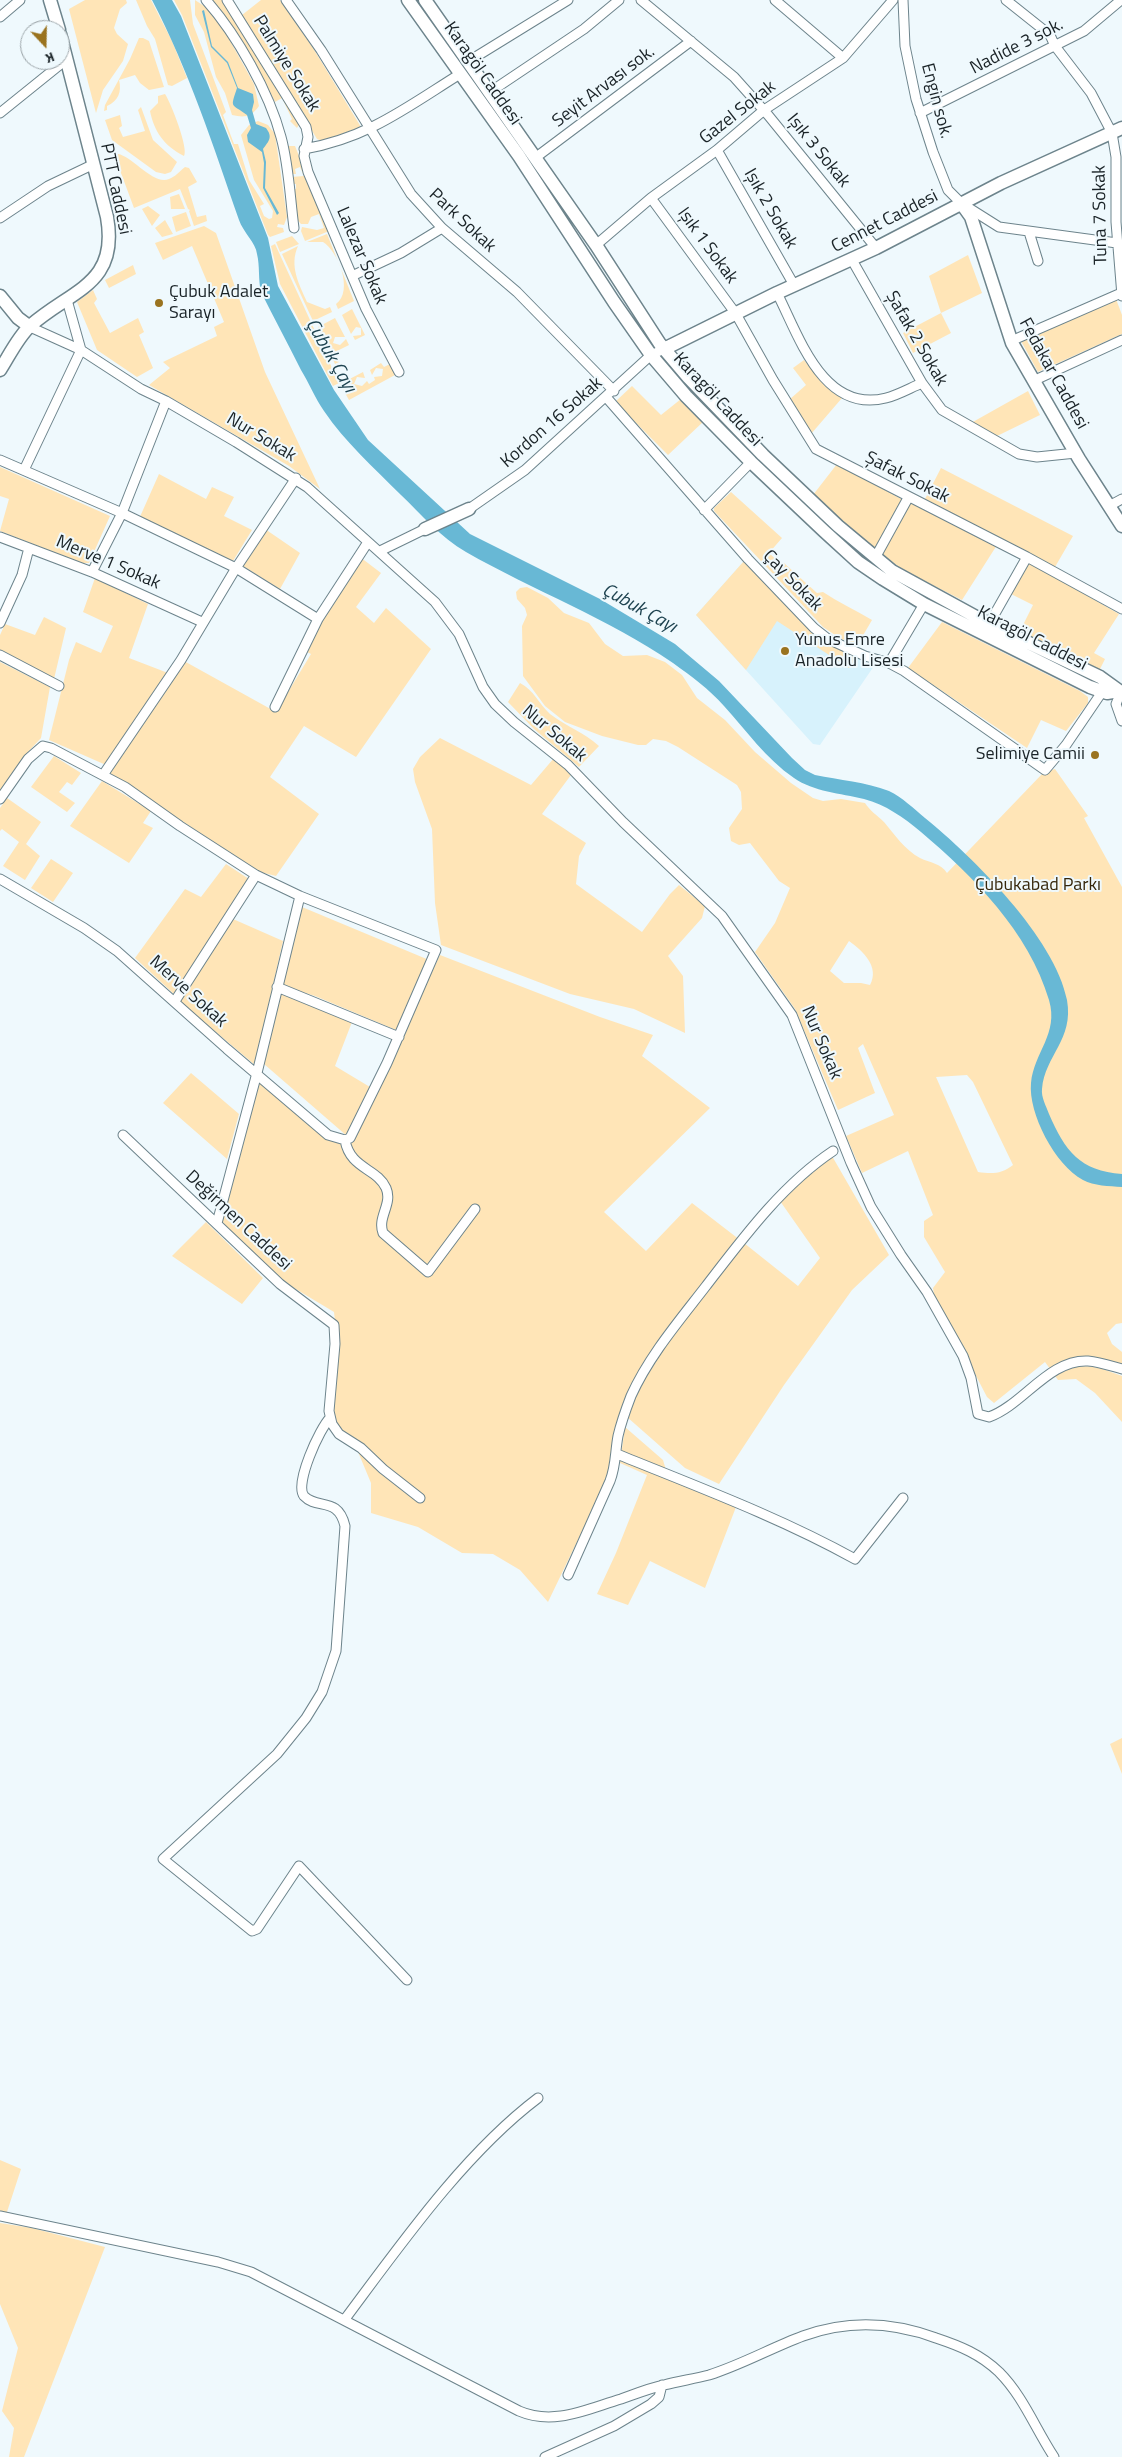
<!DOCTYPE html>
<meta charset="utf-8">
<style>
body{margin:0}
#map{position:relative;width:1122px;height:2457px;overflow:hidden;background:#eff9fd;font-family:"Titillium Web",sans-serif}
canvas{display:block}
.north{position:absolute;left:20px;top:20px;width:50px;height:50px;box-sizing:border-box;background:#eff9fd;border:1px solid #9aa3a7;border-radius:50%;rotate:159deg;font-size:14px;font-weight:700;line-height:20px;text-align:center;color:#1a2327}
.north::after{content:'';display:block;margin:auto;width:18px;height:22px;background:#9a731f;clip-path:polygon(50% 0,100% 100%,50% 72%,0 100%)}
</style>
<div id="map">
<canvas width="1122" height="2457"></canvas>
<div class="north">K</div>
</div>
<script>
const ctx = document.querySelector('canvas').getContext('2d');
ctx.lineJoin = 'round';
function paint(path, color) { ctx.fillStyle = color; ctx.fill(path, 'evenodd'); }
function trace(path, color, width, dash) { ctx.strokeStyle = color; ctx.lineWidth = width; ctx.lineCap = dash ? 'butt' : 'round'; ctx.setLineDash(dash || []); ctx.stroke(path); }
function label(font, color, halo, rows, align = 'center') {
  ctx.font = font + ' "Titillium Web",sans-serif'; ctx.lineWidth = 4; ctx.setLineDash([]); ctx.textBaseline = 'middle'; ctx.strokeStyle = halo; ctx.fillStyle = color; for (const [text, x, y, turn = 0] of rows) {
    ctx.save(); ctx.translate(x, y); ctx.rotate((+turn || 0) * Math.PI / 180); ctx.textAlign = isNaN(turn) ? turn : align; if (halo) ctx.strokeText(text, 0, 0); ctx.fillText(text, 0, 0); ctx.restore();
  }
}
paint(new Path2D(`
 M744,561L815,636L825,643L874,666L820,745L813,744L696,615Z`), '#d7f2fc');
paint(new Path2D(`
 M85,0H126L127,3L120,9L114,28L117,34L128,44L123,61L103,90L96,113L69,9Z
 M136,0H151L172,41L187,78L172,86L168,85L155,39L147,26Z
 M174,0H190L193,24L226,112L223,115L234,144H238L249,180L264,204L260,206L264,216L269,219L272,218L273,211L254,180L241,135L249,125L258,121L268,125L275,134L287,217L284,225L278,224L277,227L283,228L284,232L270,237L268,235L182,15Z
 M195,0L210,10L223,28L254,84L259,106C251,117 245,118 232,115L225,93L216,77L204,32L195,15Z
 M212,0H223L300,123L297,128L290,121L292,119L282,98L275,102L264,80Z
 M261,0H280L313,48L361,127L322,141L317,139L242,15Z
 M139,38H143L149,41L164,87L149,90L140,83L135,75L119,80C122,92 118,101 107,106V110L104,111L105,105L130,59Z
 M165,94C171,103 189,149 184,156C164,146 154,131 150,111L158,103V96Z
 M141,107L153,140L177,162L171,172L165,174L156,172L112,140L105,120L120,115L122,126L119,128L123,137L145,131L138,110Z
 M287,146H295L329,231L305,241L301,231L302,227L317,230L324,228L319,214L311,217L308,224H301L295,217L292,189H296V184H291V177L304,176L300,167L295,169L296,174H290Z
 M118,154C132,156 154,186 169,179C175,177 180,171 185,167L189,168L197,182L188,187L197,217L206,215L207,221L194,226L189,211L190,210L188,209L180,189L134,208L115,157Z
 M179,194L185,209H171L170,197Z
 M148,206L160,215L152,226L142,209Z
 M186,212L191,226L176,232L172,217Z
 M165,220L173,234L162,237L155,228Z
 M204,226L216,233L265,372L320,489L289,466L149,385L170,368L163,362L217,336L214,327L224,322L192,246L163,260L155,243Z
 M327,234L354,301L338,309L336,304C354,291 338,251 323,242H307Z
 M292,236L299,244L280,252L276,242Z
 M275,244L339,383L333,386L280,284L271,246Z
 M298,246C289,266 299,284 307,302L325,309L330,307L332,312L313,321L282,254Z
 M968,255L982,293L941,313L951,333L913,353L903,333L941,313L929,276Z
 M133,265L136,274L109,288L105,280Z
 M93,290L97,299L94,303L110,333L138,318L144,332L139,335L153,368L137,377L97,350L77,302Z
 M1116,299L1122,315V334L1038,372L1021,341Z
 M352,309L365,335L355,340L353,336L361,335V328L356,327L351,334L342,315Z
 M335,318L345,337H335L333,343L340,345L346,339L349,345L335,352L339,362L335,364L318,327Z
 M804,360L826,387L842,398L811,434L789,400L806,385L793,368Z
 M381,363L384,367L390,364L395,375L349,400L340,384L363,372L365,378L357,377L354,384L362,386L367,381L369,384L375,380L374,377L382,376L383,369L376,368L372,375L370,370Z
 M632,386L661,415L681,399L703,422L668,455L615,402Z
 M1028,391L1040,415L995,437L971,423Z
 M837,464L903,500L875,552L813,495Z
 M0,467L110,516L89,563H81L0,531L9,499L0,496Z
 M941,468L1073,536L1055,567L925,499Z
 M159,474L206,499L212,487L234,497L224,516L252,530L233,561L139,519Z
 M731,492L782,538L769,553L781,564L784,563L817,593L823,592C838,602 855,610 872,620L858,644L841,639L823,627L714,511V508Z
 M910,502L997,545L962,600L903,570L882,554Z
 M265,529L300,553L280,589L243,566Z
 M360,557L381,573L356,607L374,623L386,608L431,649L356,757L304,726L270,777L319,814L276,876L260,872L110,774L184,661L276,712L311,654L303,650Z
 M744,561L815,636L856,658L849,668L777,621L746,670L696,615Z
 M1029,562L1119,614L1094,653L1105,659L1099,671L1020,631L1033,605L1011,594Z
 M95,578L148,604L129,658L168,673L106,765L49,740L69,660L76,642L101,653L113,626L83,612Z
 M527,587L548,598L564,613L589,623L605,644L623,656L647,655L665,662L682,675L697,698L725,720L755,752L791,783L813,798L823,801L841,799L865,803C870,811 877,815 884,822C895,835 905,850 920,858C930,863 941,863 947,873L1043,773L1055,769L1088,816L1084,818L1122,887V1323L1116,1324L1107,1333L1112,1344L1122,1352V1365C1099,1354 1080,1357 1057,1369L1060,1373C1085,1361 1097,1367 1122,1376V1422L1095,1393L1076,1379L1058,1380L1045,1362L994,1403L987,1397L934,1295L933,1288L945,1272L924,1237V1221L933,1215L908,1151L862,1173L846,1136L894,1115L863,1044L858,1048L875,1093L838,1110L795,1009L755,952L775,923L790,888L779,881L750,843L739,845L731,841L729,828L742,809L741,792L737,785L678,747L666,741L653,739L646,745H638L602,736L565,722L545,706L523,676L522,626L527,615L525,608L517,599L516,592L520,588ZM849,941C863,951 880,967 870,985L861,983H844L830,971ZM967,1075L973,1082L1013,1165C1002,1174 992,1174 978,1172L936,1077Z
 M44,617L66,628L54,679L0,654V635L5,624L35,635Z
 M942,622L1080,691L1088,697V703L1066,731L1041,720L1027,748L908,668Z
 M0,662L50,687L41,738L27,753L0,791Z
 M520,683C534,690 539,704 550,714C567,727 584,732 599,746L579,767L534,729L508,702Z
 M440,738L531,785L554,758L571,775L542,814L586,843L579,856L576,884L642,932L670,894L679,885L705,906L702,918L668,956L683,976L685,1033L634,1009L570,994L441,945L435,903L432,829L415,782L413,769L420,757Z
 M54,756L81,773L72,785L67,782L59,792L75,803L67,812L31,787Z
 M102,781L151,811L143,823L153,828L129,863L70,826Z
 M7,798L41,822L26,844L40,856L25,880L3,866L19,842L2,829L0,831V808Z
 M51,859L73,873L53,902L31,888Z
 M226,864L249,879L175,995L135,958L185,889L201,897Z
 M302,907L429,960L396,1030L315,996L283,986L291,945Z
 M233,919L283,941L255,1065L179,1001Z
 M440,955L600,1017L653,1035L642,1056L710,1108L604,1212L646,1251L692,1203L740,1240L628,1397L612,1469L548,1602L520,1570L493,1554L462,1553L418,1527L371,1513V1483L356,1447L340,1429L335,1417L333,1400L337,1338L334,1312L284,1282L228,1231L221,1218L260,1079L326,1137L338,1143L351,1144Z
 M279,992L352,1022L335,1066L370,1087L347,1136L264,1064Z
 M191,1073L239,1114L227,1159L163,1103Z
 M832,1156L889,1255L852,1290L784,1385L719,1484L685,1468L627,1417C640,1383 660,1354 681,1325C702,1297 722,1269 744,1243L798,1286L820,1258L780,1201L799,1180Z
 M206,1222L263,1278L242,1304L172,1256Z
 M625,1427L663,1460L669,1480L736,1507L705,1588L650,1561L628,1605L597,1594L616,1553L647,1475L620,1463Z
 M1122,1738V1774L1110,1744Z
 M0,2160L21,2169L6,2215L0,2214Z
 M0,2223L32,2228L105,2247L24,2457H9L14,2428L2,2411L18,2348L0,2304Z`), '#ffe5b7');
paint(new Path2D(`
 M152,0H172L181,16L268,238L278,286L334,390L368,440L470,534L600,599L675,644L719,681L792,758L805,770L815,775C839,780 866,782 889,791C902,797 914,809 925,818C973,857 1055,938 1067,1000C1074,1040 1045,1055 1042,1089C1041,1097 1046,1106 1049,1114C1065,1151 1080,1171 1122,1174V1187C1109,1186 1094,1186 1083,1180C1055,1165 1028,1113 1031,1083C1034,1052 1059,1034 1049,1000C1029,932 973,876 921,832C903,817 886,805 864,799C840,793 814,792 794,778C766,759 746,730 724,706C709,689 691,676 673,663C608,618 534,591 466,552C441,538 421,514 401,495C374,468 345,442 324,411C315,398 309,383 301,370C288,344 274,318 261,292L265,291L261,292C258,279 260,266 257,254C256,243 243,232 239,220C213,145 189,71 152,0Z
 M204,10L212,46L228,62L238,88L253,94L254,102L252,110L256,124L266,128C273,137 269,141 263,149L266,162L265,188L279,213L277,215L263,188L264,163L262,152L248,142L247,135L251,128L247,115C231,103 230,109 237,88L227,63L211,47L202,11Z`), '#68b8d5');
const street = new Path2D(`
 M206,0C237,35 269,92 281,137C289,166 290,198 294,228
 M227,0L306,127L308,137L304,156L308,172L366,309L399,372
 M286,0L321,50L411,194L442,228L517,292L614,391
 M641,0L734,77L768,115L876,248
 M775,0L843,58
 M903,0L905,46L916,99L933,152L948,190L961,203L999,227L1117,243
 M1006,0L1050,35L1055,46L1091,93L1112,133L1116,157V222L1122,296
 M0,17L20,0
 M469,61L568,0
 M490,92L584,29L619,0
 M0,113L67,59
 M920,113L1084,31L1121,0
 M304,149C368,138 407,107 460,74
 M717,150L794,285
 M535,158L691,41
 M651,198L736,314L773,380L816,449L1027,557L1122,609
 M0,218L48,186L94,164
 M1029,232L1038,261
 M596,245L651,198L717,150L764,110L843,58L893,0
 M852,260L922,383L942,410L1019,454L1037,457L1076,453
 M352,276L401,253L442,228
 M777,293C799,336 823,414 886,398C898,395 910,388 922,383
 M30,327L81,350L141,389L166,401L236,442L307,487L435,602L459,634L483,687L495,704L514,722L568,765L623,822L722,916L792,1015L851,1163L871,1207L901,1255L927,1292L963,1356L971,1378L978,1414L989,1417C1023,1405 1049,1359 1088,1361C1100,1362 1111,1366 1122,1369
 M1011,341L1121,293
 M1033,381L1122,340
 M606,397L748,559L814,628L828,639L865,656L889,663L904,671L1045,770L1066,745L1102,692
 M0,460L122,513L236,568L318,619
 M24,470L81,350L67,300
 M1109,506L1122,499
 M469,509L525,470L651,355L664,349
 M704,510L751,462
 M0,537L92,572L202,622
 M380,551L425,529
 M875,558L908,498
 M92,572L122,513L166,401
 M0,623L22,575L29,548
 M989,624L1027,557
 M0,655L59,686
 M889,663L924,604
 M1121,692L1116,704L1122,721
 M275,707L318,619L368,542
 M103,775L181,660L236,568L296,478
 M0,799L28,759L43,746L51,748L125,787L180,826L256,875L300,896L436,950L387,1063L350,1138L345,1140
 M0,879L84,928L117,951L227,1049L328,1135L345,1140
 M277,987L399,1037
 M175,1001L256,875
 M123,1135L280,1284L334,1325L335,1344L329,1411L332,1424L339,1434L361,1448L383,1469L420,1498
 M345,1140C350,1169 377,1168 386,1188C393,1204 377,1217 383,1233L428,1272L475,1209
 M217,1223L257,1073L300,896
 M330,1418C320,1428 294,1484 304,1496C317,1510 338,1496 345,1526L336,1651L322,1692L306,1718L277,1754L163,1859L252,1931L257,1929L299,1866L407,1980
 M617,1454C698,1487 779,1517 855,1559L903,1498
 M568,1575L610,1481C616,1466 615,1452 618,1436C621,1423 626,1409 631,1396C649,1356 679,1321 706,1286C743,1238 782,1185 833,1151
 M0,2216L218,2262L251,2272L519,2411C554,2426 587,2409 621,2399C635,2394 650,2388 664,2385C679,2381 694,2379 709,2375C741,2365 771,2348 803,2336C847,2320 893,2322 936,2338C960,2346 980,2354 999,2372C1023,2396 1035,2428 1054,2457
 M345,2319C401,2244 464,2154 538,2098
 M545,2457L614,2426L651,2404L659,2397L662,2385`);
const secondary = new Path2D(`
 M50,0L59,30
 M408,0L519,156L614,302L651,355L686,396L751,462L824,531L858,562L883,579L924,604L1090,687L1107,693L1119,691
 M425,0L596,245L660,344L688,377L763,455L838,526L892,571L989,624L1100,677L1122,693
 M961,203L971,217L1012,343L1079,459L1122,526
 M0,296L18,318L30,327
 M664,349L777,293L876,248L1001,183L1122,128
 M0,370C9,356 18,337 30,326C72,289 119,285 107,217L60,34
 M425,529L469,509`);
trace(street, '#6d848c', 11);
trace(secondary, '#6d848c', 15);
trace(street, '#fff', 9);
trace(secondary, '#fff', 12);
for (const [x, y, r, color] of [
 [159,303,5,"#9a731f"],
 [785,651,5,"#9a731f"],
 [1095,755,5,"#9a731f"]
]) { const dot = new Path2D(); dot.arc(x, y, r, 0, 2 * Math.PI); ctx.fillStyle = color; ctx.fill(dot); trace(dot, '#eff9fd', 2); }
label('18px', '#1a2327', '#eff9fd', [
 ["Nadide 3 sok.",1017,47,-27],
 ["Palmiye Sokak",286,64,58],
 ["Karagöl Caddesi",482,74,55],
 ["Seyit Arvası sok.",604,87,-37],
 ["Engin sok.",936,101,75],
 ["Gazel Sokak",738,113,-38],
 ["Işık 3 Sokak",818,151,51],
 ["PTT Caddesi",115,189,78],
 ["Işık 2 Sokak",770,209,60],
 ["Tuna 7 Sokak",1101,215,-91],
 ["Park Sokak",462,221,43],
 ["Cennet Caddesi",885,222,-27],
 ["Işık 1 Sokak",707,246,54],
 ["Lalezar Sokak",361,256,67],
 ["Şafak 2 Sokak",916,339,60],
 ["Fedakar Caddesi",1053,374,61],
 ["Karagöl Caddesi",717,400,47],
 ["Kordon 16 Sokak",552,423,-41],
 ["Nur Sokak",261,438,31],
 ["Şafak Sokak",907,478,27],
 ["Merve 1 Sokak",108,563,23],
 ["Çay Sokak",792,581,46],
 ["Karagöl Caddesi",1032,639,27],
 ["Nur Sokak",554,734,40],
 ["Merve Sokak",188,992,42],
 ["Nur Sokak",821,1043,67],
 ["Değirmen Caddesi",238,1221,43]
]);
label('18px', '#1a2327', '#eff9fd', [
 ["Çubuk Adalet",169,293],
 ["Sarayı",169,314],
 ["Yunus Emre",795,641],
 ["Anadolu Lisesi",795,662],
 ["Selimiye Camii",1085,755,"right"]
], 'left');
label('18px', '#36270b', '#eff9fd', [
 ["Çubukabad Parkı",1038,886]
]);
label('italic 19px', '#1f4451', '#eff9fd', [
 ["Çubuk Çayı",330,356,60],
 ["Çubuk Çayı",639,609,29]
]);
</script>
